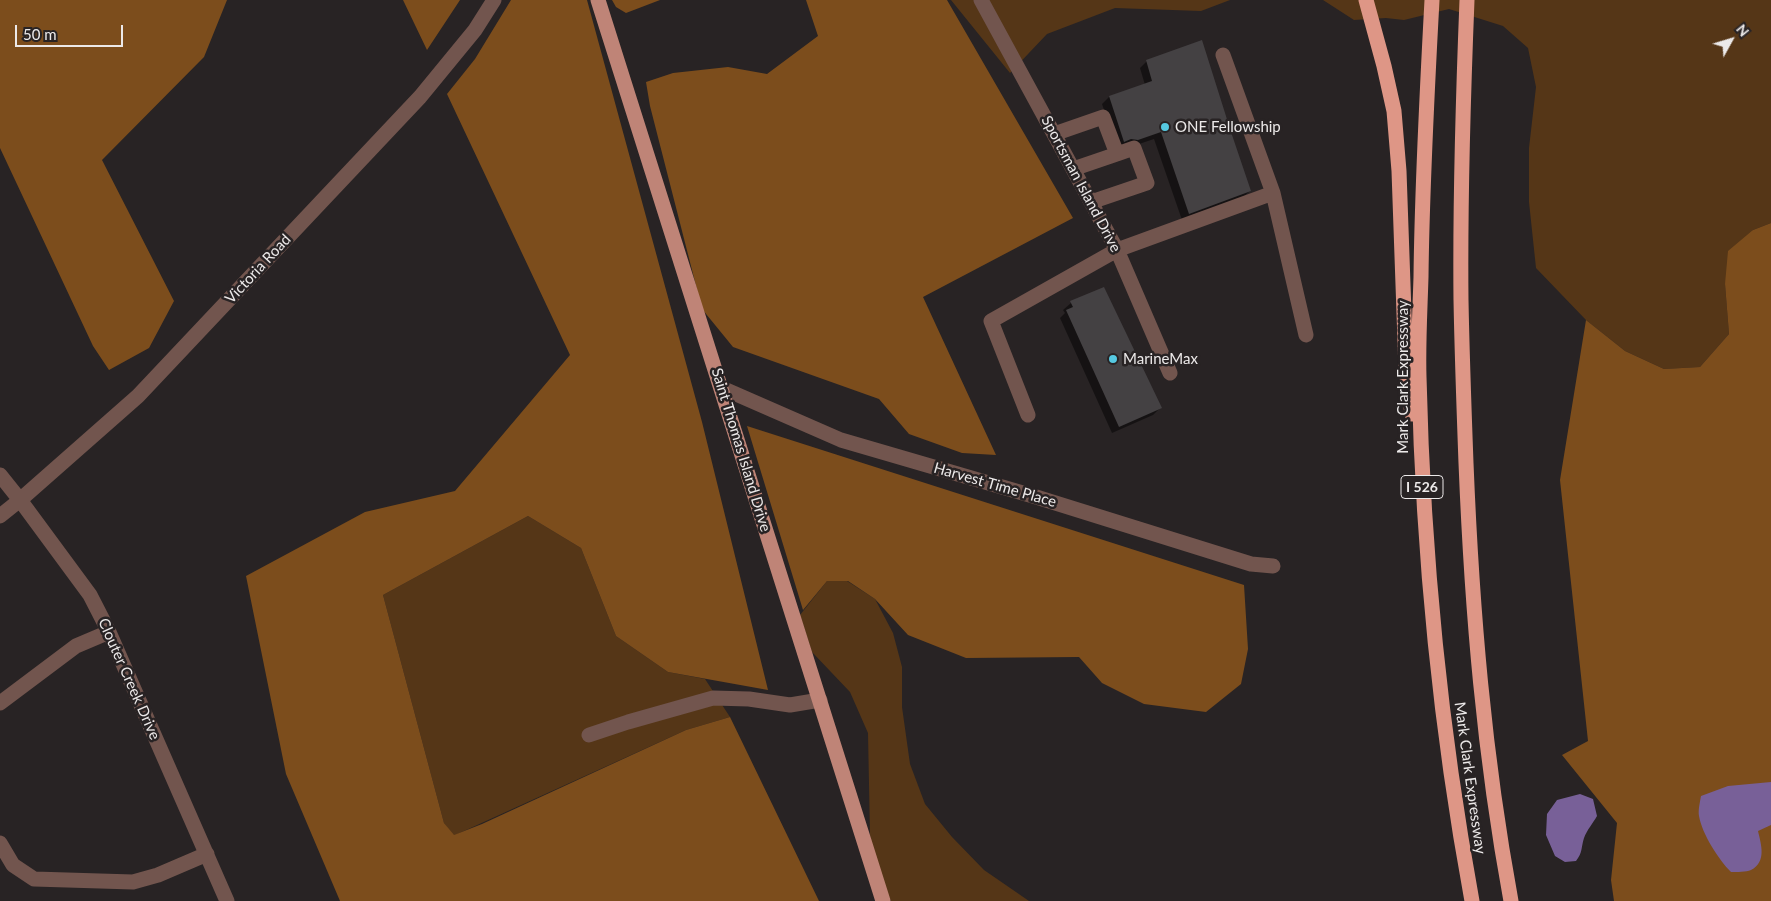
<!DOCTYPE html>
<style>
body{margin:0}
#map{position:relative;width:1771px;height:901px;overflow:hidden;background:#282324;font-family:Lato,sans-serif}
canvas{display:block}
.north{position:absolute;left:1706px;top:15px;width:50px;height:50px;-webkit-text-stroke:4px #282324;paint-order:stroke;rotate:51deg;font-size:14px;font-weight:700;line-height:20px;text-align:center;color:#ece9e9}
.north::after{content:'';display:block;margin:auto;width:18px;height:22px;background:#ece9e9;clip-path:polygon(50% 0,100% 100%,50% 72%,0 100%)}
.scale{position:absolute;left:15px;top:25px;width:108px;height:22px;box-sizing:border-box;border:2px solid #ece9e9;border-top:0;padding-left:6px;font-size:15px;line-height:18px;white-space:nowrap;color:#ece9e9;-webkit-text-stroke:4px #282324;paint-order:stroke}
</style>
<div id="map">
<canvas width="1771" height="901"></canvas>
<div class="north">N</div>
<div class="scale">50 m</div>
</div>
<script>
const ctx = document.querySelector('canvas').getContext('2d');
ctx.lineJoin = 'round';
function paint(path, color) { ctx.fillStyle = color; ctx.fill(path, 'evenodd'); }
function trace(path, color, width, dash) { ctx.strokeStyle = color; ctx.lineWidth = width; ctx.lineCap = dash ? 'butt' : 'round'; ctx.setLineDash(dash || []); ctx.stroke(path); }
function label(font, color, halo, rows, align = 'center') {
  ctx.font = font + ' Lato,sans-serif'; ctx.lineWidth = 5; ctx.setLineDash([]); ctx.textBaseline = 'middle'; ctx.strokeStyle = halo; ctx.fillStyle = color; for (const [text, x, y, turn = 0] of rows) {
    ctx.save(); ctx.translate(x, y); ctx.rotate((+turn || 0) * Math.PI / 180); ctx.textAlign = isNaN(turn) ? turn : align; if (halo) ctx.strokeText(text, 0, 0); ctx.fillText(text, 0, 0); ctx.restore();
  }
}
paint(new Path2D(`
 M951,0H1230L1201,11L1115,8L1047,34L1010,73Z
 M1323,0H1771V223L1753,230L1725,284L1729,334L1700,367L1664,369L1625,351L1586,320L1536,268L1529,202V148L1536,87L1528,48L1503,26L1449,9L1404,20L1386,18L1354,20Z
 M528,516L581,548L616,636L668,672L705,679L730,717L686,730L453,836L444,823L383,595Z
 M827,581H847L875,599L893,633L902,667V707L910,764L925,804L952,837L984,870L1029,901H891L877,873L870,835L868,733L850,692L812,652L800,615Z`), '#553617');
paint(new Path2D(`
 M0,0H227L204,57L102,160L174,301L149,348L109,370L93,346L0,148Z
 M403,0H460L427,50Z
 M511,0H587L702,422L768,690L668,672L616,636L581,548L528,516L383,595L444,823L454,835L482,824L686,730L730,717L819,901H340L286,774L246,576L365,512L455,491L570,355L447,94L475,59Z
 M612,0H660L626,13L616,7Z
 M806,0H947L1073,218L923,297L996,455L962,453L909,434L879,399L733,347L702,309L650,106L646,82L673,73L728,67L767,74L818,36Z
 M1771,223V901H1614L1611,880L1617,823L1562,755L1588,741L1560,480L1586,320L1625,351L1664,369L1700,367L1729,334L1725,284L1728,251L1753,230Z
 M747,426L1244,585L1248,649L1241,684L1206,712L1144,704L1102,683L1079,657L966,658L908,635L875,599L848,581H827L803,610Z`), '#7c4d1c');
paint(new Path2D(`
 M1771,782V825L1758,831C1761,844 1767,862 1751,870C1746,872 1737,872 1731,872C1719,860 1702,834 1699,816C1698,810 1700,802 1701,796L1728,786Z
 M1580,794L1593,799L1597,816C1593,823 1587,830 1584,838C1581,847 1583,852 1576,861L1565,862L1555,856L1546,835L1547,814L1557,800Z`), '#786098');
paint(new Path2D(`
 M1147,61L1250,191L1242,198L1182,220L1154,139L1130,147L1117,148L1102,104L1109,97L1145,85L1140,68Z
 M1104,288L1160,408L1153,415L1112,433L1060,318L1065,313L1063,310L1071,303Z`), '#0007');
paint(new Path2D(`
 M1202,40L1231,132L1251,191L1189,214L1161,132L1138,140L1131,139L1124,142L1109,96L1152,81L1146,60Z
 M1104,287L1162,408L1119,427L1066,310L1073,307L1070,301Z`), '#444143');
trace(new Path2D(`
 M981,0L1117,250L1170,373
 M1223,55L1273,193
 M1054,134L1103,117L1117,154L1134,148L1147,183L1091,202
 M1073,169L1117,154
 M722,388L841,440L1033,496L1251,564L1273,566
 M1028,415L991,321L1117,250L1273,193L1306,335
 M0,475L20,500L90,595L109,632L227,901
 M0,516L20,500L138,396L420,97L475,30L494,0
 M0,703L76,646L109,632
 M589,735L628,722L713,698L749,699L790,705L820,700
 M0,843L13,865L34,879L133,882L158,875L207,854`), '#72554e', 15);
trace(new Path2D(`
 M598,0L883,901`), '#bf8477', 15);
trace(new Path2D(`
 M1366,0L1384,66L1394,111L1399,171L1406,370L1412,414
 M1432,0C1427,92 1422,185 1421,277C1420,310 1418,344 1419,377C1423,553 1440,728 1472,901
 M1467,0C1463,100 1460,200 1461,300C1462,354 1464,409 1466,463C1472,612 1484,755 1511,901`), '#de9686', 15);
for (const [x, y, r, color] of [
 [1165,127,5,"#56c9e1"],
 [1113,359,5,"#56c9e1"]
]) { const dot = new Path2D(); dot.arc(x, y, r, 0, 2 * Math.PI); ctx.fillStyle = color; ctx.fill(dot); trace(dot, '#282324', 2); }
for (const [x, y, w] of [
 [1422,487,42]
]) { const box = new Path2D(); box.roundRect(x - w / 2, y - 11.5, w, 23, 4); ctx.fillStyle = '#282324'; ctx.fill(box); trace(box, '#ece9e9', 1); }
label('bold 14px', '#ece9e9', null, [
 ["I 526",1422,487]
]);
label('15px', '#ece9e9', '#282324', [
 ["ONE Fellowship",1175,127],
 ["MarineMax",1123,359]
], 'left');
label('15px', '#ece9e9', '#282324', [
 ["Sportsman Island Drive",1081,184,62],
 ["Victoria Road",258,269,-47],
 ["Mark Clark Expressway",1403,377,-90],
 ["Saint Thomas Island Drive",741,450,73],
 ["Harvest Time Place",995,485,16],
 ["Clouter Creek Drive",129,679,66],
 ["Mark Clark Expressway",1470,778,82]
]);
</script>
